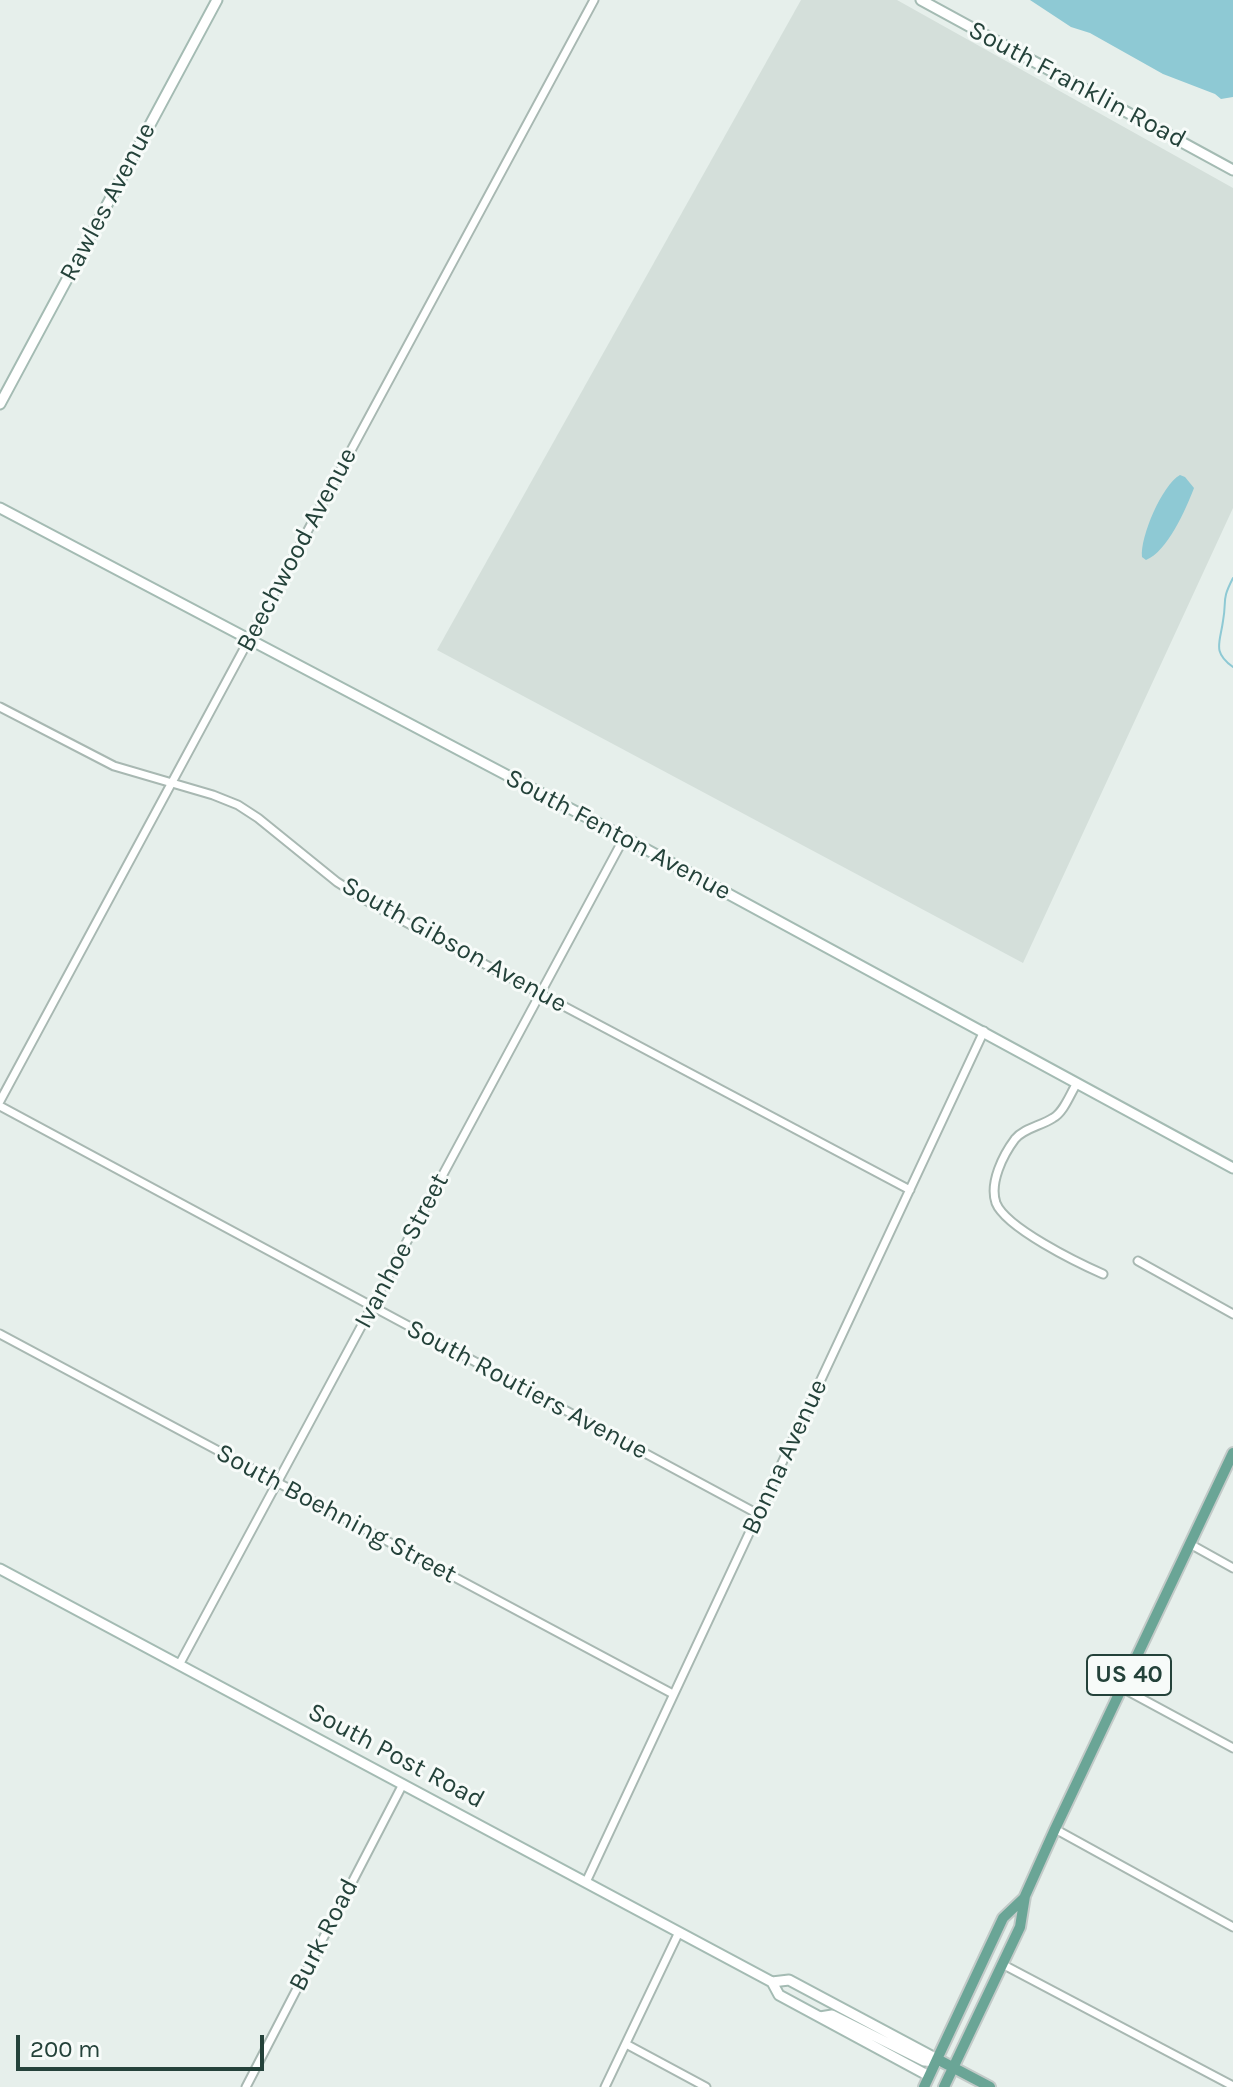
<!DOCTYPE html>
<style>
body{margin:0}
#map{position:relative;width:1233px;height:2087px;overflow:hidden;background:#e6efeb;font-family:Karla,sans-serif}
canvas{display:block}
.scale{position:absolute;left:16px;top:2035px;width:248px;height:36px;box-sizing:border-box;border:4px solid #24423a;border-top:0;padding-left:10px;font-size:24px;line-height:28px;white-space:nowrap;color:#24423a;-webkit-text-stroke:6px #f7fbf9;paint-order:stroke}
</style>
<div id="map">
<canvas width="1233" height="2087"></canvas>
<div class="scale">200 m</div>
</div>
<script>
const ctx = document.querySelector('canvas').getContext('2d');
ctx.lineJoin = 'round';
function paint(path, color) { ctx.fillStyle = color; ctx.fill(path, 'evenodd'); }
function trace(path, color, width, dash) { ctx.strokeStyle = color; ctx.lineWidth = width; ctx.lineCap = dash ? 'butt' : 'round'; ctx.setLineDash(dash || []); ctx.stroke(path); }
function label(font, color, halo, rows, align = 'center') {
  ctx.font = font + ' Karla,sans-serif'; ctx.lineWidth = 6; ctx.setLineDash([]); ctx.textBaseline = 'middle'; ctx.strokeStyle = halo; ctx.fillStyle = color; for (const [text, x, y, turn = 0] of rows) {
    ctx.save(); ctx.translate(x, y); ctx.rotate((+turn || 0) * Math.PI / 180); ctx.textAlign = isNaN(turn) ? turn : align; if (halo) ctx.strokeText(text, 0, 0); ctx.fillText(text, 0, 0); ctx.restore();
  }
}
paint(new Path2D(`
 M801,0H897L1233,188V508L1023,963L437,650Z`), '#d4dfda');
paint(new Path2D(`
 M1030,0H1233V97L1221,99L1215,94L1163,74L1090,33L1071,27Z
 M1180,475L1185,477L1194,488C1186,509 1167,552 1146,560L1142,557C1140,537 1162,485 1180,475Z`), '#8ec9d4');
trace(new Path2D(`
 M1233,578C1221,601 1227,599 1223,621C1220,643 1212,652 1233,667`), '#8ec9d4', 2);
const street = new Path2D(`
 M0,707L114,766L213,795L238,805L258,818L337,882L377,907L910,1190
 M1077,1083C1070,1094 1064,1112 1053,1118C1041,1126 1024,1128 1015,1139C1003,1155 989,1183 996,1203C1006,1228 1078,1263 1103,1274
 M0,1101L594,0
 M0,1106L758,1514
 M1138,1261L1233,1314
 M0,1334L673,1694
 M1190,1544L1233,1568
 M179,1665L624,838
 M1122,1688L1233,1748
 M1055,1829L1233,1927
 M586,1882L984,1031
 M1002,1964L1233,2086
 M626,2044L706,2087
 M246,2087L403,1784
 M605,2087L679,1932`);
const secondary = new Path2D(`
 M921,0L1233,170
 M0,404L217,0
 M0,508L607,828L1233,1168
 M0,1569L772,1982L779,1995L929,2076
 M772,1982L789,1980L937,2059
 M820,2017L832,2015L924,2061L938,2062`);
const primary = new Path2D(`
 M937,2059L990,2087
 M924,2087L1003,1918L1024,1898
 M944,2087L1020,1927L1025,1896L1055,1829L1233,1453`);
trace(street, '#a8b8b2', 11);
trace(secondary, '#a4bbb3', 13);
trace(primary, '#c2cac8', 14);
trace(street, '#fff', 7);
trace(secondary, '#fff', 9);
trace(primary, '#6aa596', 10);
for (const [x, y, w] of [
 [1129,1675,84]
]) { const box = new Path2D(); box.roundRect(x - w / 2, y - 20, w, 40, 6); ctx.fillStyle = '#f7fbf9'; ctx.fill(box); trace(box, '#24423a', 2); }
label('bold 24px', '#24423a', null, [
 ["US 40",1129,1675]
]);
label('26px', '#24423a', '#f7fbf9', [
 ["South Franklin Road",1077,85,28],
 ["Rawles Avenue",108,202,-62],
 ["Beechwood Avenue",297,550,-62],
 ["South Fenton Avenue",618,835,28],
 ["South Gibson Avenue",454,945,29],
 ["Ivanhoe Street",402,1251,-62],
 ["South Routiers Avenue",527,1390,28],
 ["Bonna Avenue",785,1457,-65],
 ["South Boehning Street",336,1514,28],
 ["South Post Road",396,1756,28],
 ["Burk Road",324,1935,-63]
]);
</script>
